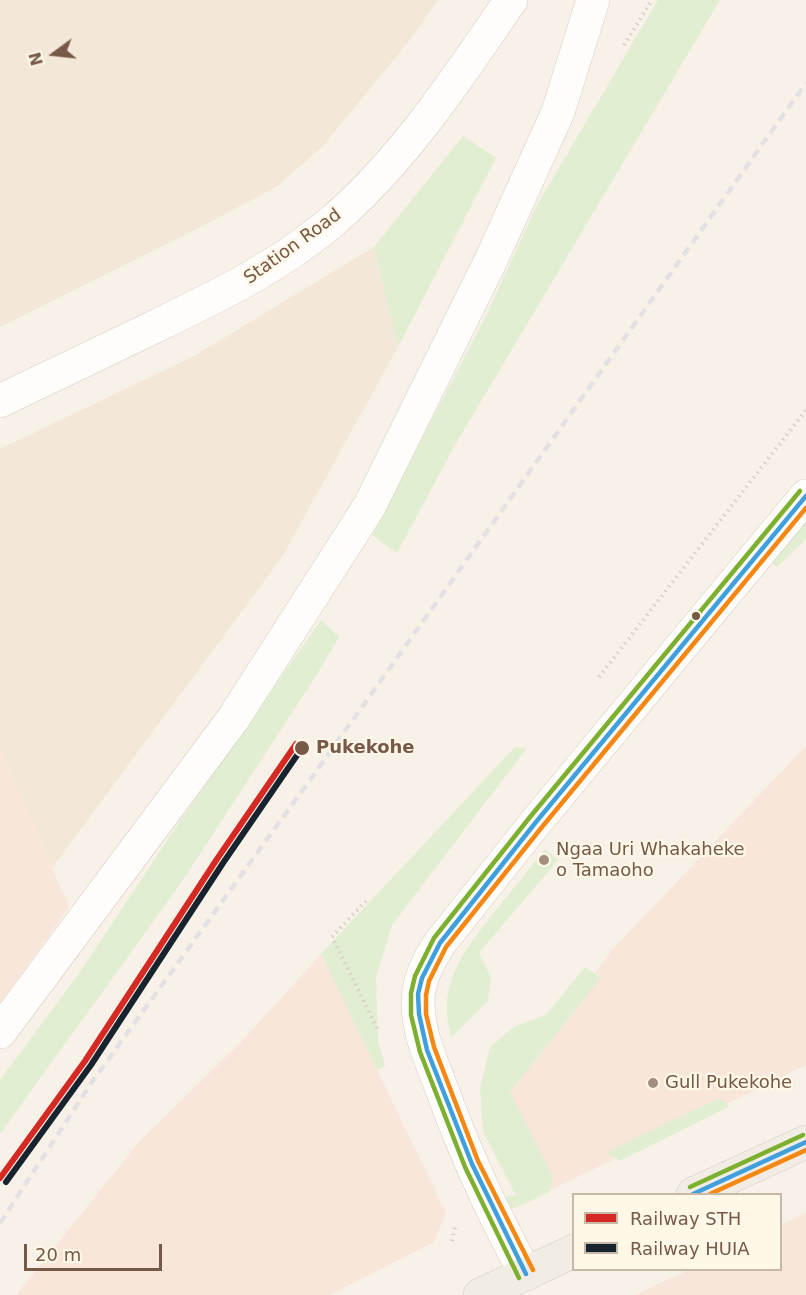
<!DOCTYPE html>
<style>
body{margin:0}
#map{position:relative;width:806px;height:1295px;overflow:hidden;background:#f7f1e7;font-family:"DejaVu Sans",sans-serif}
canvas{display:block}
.legend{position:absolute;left:572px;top:1193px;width:210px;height:78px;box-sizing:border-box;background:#fff7e8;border:2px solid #c8b8a7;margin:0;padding:8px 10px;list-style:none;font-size:18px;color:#765946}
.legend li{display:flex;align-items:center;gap:12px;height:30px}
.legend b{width:30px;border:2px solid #c8b8a7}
.north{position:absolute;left:24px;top:24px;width:60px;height:60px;-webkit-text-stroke:4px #fff7e8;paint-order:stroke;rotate:255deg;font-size:16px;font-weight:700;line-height:24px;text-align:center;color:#765946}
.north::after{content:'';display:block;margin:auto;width:21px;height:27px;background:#765946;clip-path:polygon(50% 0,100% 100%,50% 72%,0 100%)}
.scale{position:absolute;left:24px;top:1244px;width:138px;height:27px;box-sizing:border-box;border:3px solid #765946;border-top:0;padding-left:8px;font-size:18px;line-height:21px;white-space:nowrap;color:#765946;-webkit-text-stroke:4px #fff7e8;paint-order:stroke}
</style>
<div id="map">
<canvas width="806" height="1295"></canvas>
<ul class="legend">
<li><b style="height:8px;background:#d52923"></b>Railway STH</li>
<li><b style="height:8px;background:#17232f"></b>Railway HUIA</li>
</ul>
<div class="north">N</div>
<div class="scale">20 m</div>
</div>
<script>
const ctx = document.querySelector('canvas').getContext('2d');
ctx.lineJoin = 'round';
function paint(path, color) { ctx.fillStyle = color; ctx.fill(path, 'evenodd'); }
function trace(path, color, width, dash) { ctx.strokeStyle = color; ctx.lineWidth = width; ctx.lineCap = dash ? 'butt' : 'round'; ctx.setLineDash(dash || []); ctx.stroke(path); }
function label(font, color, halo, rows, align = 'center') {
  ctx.font = font + ' "DejaVu Sans",sans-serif'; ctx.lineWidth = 4.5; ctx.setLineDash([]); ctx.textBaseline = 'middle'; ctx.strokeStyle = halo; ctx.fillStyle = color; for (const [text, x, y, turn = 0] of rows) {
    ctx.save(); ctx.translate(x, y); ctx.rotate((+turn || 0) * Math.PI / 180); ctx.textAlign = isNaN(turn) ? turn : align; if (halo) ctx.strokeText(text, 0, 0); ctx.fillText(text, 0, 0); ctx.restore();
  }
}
paint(new Path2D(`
 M0,0H438L409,41L322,147L276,187L191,232L0,327Z
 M374,247L398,347L282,557L52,868L0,751V449L194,356Z`), '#f3e7d7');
paint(new Path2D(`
 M806,746V1065L514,1208L509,1195L516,1196L483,1131L510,1092L601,978L595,973L612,950Z
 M0,751L69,907L0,1004Z
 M321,954L446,1213L434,1242L330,1295H16L139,1142L243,1040Z
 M806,1213V1295H635L688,1270H780L781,1225Z`), '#f8e6da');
paint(new Path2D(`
 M658,0H720L455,445L397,553L372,535L488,312L536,207Z
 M463,136L496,158L398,347L374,247Z
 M806,520V539L777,567L772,563Z
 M321,620L339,637L314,679L181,883L0,1134V1080L78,975L178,824Z
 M515,747L527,748L392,925L376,977L378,1040L385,1066L377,1070L321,954Z
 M545,849L558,860L479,953L491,977L488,1001L452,1037C435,985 465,950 495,911C512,891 528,870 545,849Z
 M585,967L601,978L510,1092L553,1177L549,1192L515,1208L508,1209L502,1201L509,1195L516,1196L483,1131L480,1088L490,1047L515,1026L546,1015Z
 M719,1098L729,1105L728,1107L619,1161L606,1152Z`), '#e1eed1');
const minor = new Path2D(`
 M0,401C52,376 104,351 156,326C216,297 276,268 328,225C402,163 456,80 511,0
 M0,1032L233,719L369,507L491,260L558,112L593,0
 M526,1274C494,1216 467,1157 444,1095C433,1064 418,1036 418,1002C418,980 428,961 440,943L536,822L806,496`);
const major = new Path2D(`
 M693,1194L806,1142
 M480,1295L574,1251`);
trace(minor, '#d6ccc2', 34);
trace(major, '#d6ccc3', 34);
trace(new Path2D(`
 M624,45L652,0
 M599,677L806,410
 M366,901L332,937L378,1030
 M452,1241L455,1227`), '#d8d0c8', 4, [1.5, 4.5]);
trace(minor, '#fefdfb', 33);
trace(major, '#f2ede4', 33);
trace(new Path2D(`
 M0,1223L92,1082L320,766L806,83`), '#e4e1e4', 4.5, [9, 6]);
trace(new Path2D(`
 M693,1194L806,1142
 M526,1274L472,1164L427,1050L419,1014L418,994L422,978L440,943L536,822L806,496`), '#40a0de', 4.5);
trace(new Path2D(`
 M710,1194L806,1150
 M533,1270L478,1161L434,1047L426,1014V995L429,981L446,947L542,827L806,508`), '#f58712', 4.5);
trace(new Path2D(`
 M690,1187L803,1135
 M519,1278L465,1167L420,1052L411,1015V993L415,976L434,938L530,817L800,491`), '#7cb02e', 4.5);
trace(new Path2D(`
 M0,1178L85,1061L217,859L296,744`), '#d52923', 6);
trace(new Path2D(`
 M6,1182L91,1065L223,863L302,748`), '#17232f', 6);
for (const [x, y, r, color] of [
 [696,616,5,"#765946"],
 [302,748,8,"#765946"],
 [544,860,6,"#a38e7e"],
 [653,1083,6,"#a38e7e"]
]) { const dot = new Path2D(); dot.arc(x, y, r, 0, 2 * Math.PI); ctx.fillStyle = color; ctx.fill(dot); trace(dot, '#fff7e8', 2); }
label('18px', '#765946', '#fff7e8', [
 ["Station Road",293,247,-36]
]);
label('bold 18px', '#765946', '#fff7e8', [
 ["Pukekohe",316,748]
], 'left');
label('18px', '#765946', '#fff7e8', [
 ["Ngaa Uri Whakaheke",556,850],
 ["o Tamaoho",556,871],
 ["Gull Pukekohe",665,1083]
], 'left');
</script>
